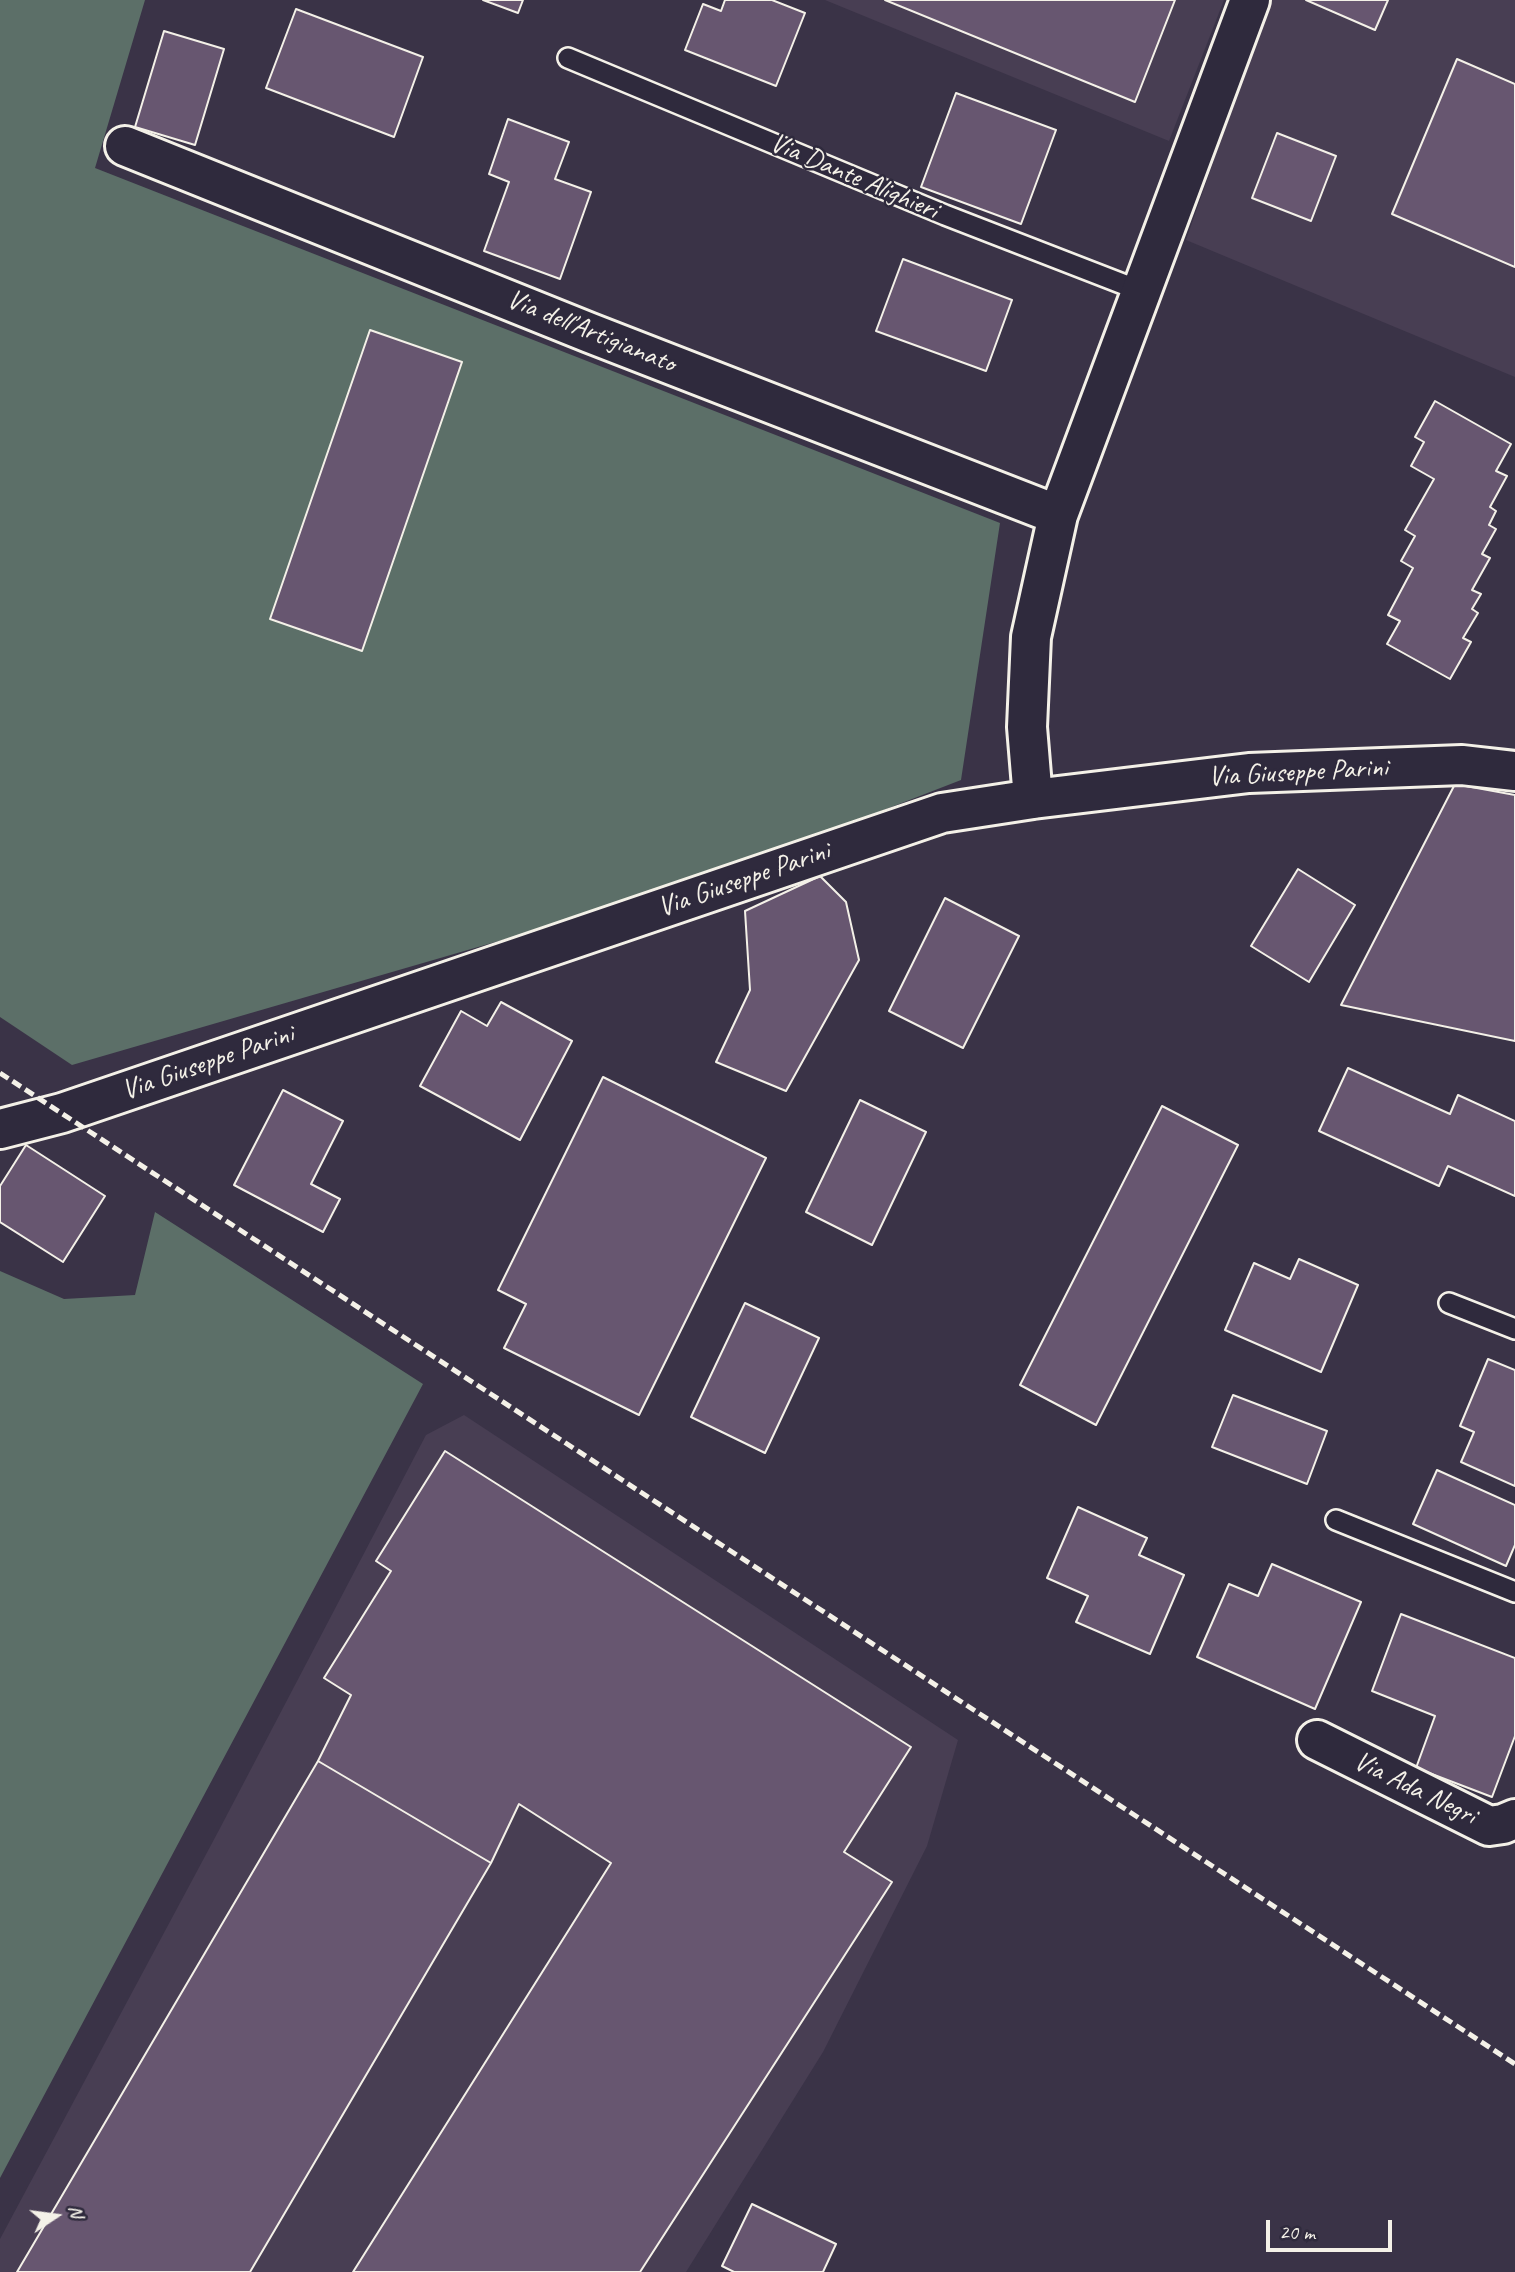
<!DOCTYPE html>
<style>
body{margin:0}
#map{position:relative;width:1515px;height:2272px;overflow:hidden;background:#3a3347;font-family:Caveat,sans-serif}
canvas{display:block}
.north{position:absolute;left:21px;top:2181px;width:70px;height:70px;-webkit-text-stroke:5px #2f2a3d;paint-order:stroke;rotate:77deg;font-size:19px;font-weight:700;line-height:28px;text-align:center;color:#f4f1e8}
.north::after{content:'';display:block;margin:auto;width:24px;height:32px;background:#f4f1e8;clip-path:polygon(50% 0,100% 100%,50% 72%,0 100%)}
.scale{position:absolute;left:1266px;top:2220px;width:126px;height:32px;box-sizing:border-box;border:4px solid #f4f1e8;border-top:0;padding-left:9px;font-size:21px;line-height:24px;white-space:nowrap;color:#f4f1e8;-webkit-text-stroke:5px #2f2a3d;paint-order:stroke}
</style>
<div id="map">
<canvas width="1515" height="2272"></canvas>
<div class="north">N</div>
<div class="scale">20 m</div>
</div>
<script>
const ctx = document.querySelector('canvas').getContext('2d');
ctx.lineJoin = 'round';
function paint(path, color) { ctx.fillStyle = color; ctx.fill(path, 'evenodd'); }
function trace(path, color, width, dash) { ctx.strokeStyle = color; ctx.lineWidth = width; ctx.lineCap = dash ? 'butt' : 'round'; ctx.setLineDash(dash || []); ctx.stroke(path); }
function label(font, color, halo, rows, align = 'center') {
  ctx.font = font + ' Caveat,sans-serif'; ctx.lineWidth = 5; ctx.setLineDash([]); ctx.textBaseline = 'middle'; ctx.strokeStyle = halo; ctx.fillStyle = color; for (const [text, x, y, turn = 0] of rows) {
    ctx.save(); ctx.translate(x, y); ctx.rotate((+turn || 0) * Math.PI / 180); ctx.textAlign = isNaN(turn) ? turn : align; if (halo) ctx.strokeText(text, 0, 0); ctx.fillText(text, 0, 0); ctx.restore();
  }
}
paint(new Path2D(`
 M825,0H1224L1169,141Z
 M1270,0H1515V377L1186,240Z
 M464,1415L958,1740L927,1846L823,2052L686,2272H0V2239L218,1832L426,1435Z`), '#483e53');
paint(new Path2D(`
 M0,0H145L95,168L1000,523L961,780L688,886L72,1065L0,1017Z
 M155,1212L423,1384L0,2178V1271L64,1299L135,1295Z`), '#5c6f68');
const building = new Path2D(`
 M483,0H523L518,13Z
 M725,0H772L805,13L776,86L685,50L703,4L721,11Z
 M885,0H1175L1135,102Z
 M1306,0H1388L1375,30Z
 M296,9L423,57L394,137L266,88Z
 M164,31L224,49L195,145L135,127Z
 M1457,59L1515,84V267L1392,214Z
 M956,93L1056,130L1021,224L921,187Z
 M508,119L569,142L555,179L591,192L560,279L484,251L509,182L489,174Z
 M1277,133L1336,156L1311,221L1252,198Z
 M903,259L1012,300L986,371L876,331Z
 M370,330L462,362L362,651L270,619Z
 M1435,401L1511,444L1496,471L1507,476L1490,507L1496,511L1489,525L1496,529L1482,554L1490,558L1472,590L1481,594L1472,609L1478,613L1463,638L1471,642L1450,679L1387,644L1400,621L1388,615L1413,568L1401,561L1415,536L1405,530L1434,479L1411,466L1424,442L1415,437Z
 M1455,784L1515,795V1041L1341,1005Z
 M1298,869L1355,905L1309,982L1251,946Z
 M820,876L846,902L859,960L786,1091L716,1062L750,990L745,911Z
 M945,898L1019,936L963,1048L889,1011Z
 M501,1002L572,1041L520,1140L420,1086L461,1011L487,1026Z
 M1348,1068L1450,1114L1458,1095L1515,1121V1196L1448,1166L1439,1186L1319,1131Z
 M603,1077L766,1158L639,1415L504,1348L526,1304L498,1290Z
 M283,1090L343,1121L311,1184L340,1199L323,1232L234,1185Z
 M860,1100L926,1132L872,1245L806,1212Z
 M1162,1106L1238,1145L1096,1425L1020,1385Z
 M26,1145L105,1196L63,1262L0,1222V1186Z
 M1299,1259L1358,1285L1321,1372L1225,1330L1254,1263L1290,1279Z
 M745,1303L819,1338L765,1453L691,1417Z
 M1488,1359L1515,1370V1486L1461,1462L1474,1432L1460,1426Z
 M1233,1395L1327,1431L1307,1484L1212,1447Z
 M445,1451L911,1747L844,1852L892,1882L640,2272H353L611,1863L519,1804L491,1863L318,1761L351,1695L324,1678L391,1571L376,1561Z
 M1437,1470L1515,1505V1545L1506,1566L1413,1524Z
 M1078,1507L1147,1538L1139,1555L1184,1575L1150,1654L1076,1622L1088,1596L1047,1578Z
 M1272,1564L1361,1602L1315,1709L1197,1657L1229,1584L1258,1596Z
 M1401,1614L1515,1658V1736L1492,1797L1416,1768L1435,1716L1372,1691Z
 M318,1761L491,1863L250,2272H17Z
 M752,2204L836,2244L823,2272H734L722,2266Z`);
paint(building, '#675670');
trace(building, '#f4f1e8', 2);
const service = new Path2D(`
 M568,58L945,215L1141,291
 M1449,1303L1515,1329
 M1336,1520L1515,1592`);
const minor = new Path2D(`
 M125,146L590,333L1058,515
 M1033,799L1027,727L1031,637L1058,515L1250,0
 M0,1129L62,1113L942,813L1033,799L1249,773L1462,765L1515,771
 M1317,1740L1489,1826L1503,1824L1515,1819`);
trace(service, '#f4f1e8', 24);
trace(minor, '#f4f1e8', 44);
trace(service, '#2f2a3d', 19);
trace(minor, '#2f2a3d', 38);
trace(new Path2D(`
 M0,1073L1515,2064`), '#f4f1e8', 5, [10, 5]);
label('28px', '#f4f1e8', '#2f2a3d', [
 ["Via Dante Alighieri",854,177,23],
 ["Via dell'Artigianato",591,332,22],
 ["Via Giuseppe Parini",1298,773,-3],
 ["Via Giuseppe Parini",744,880,-19],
 ["Via Giuseppe Parini",208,1063,-19],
 ["Via Ada Negri",1415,1789,26]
]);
</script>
